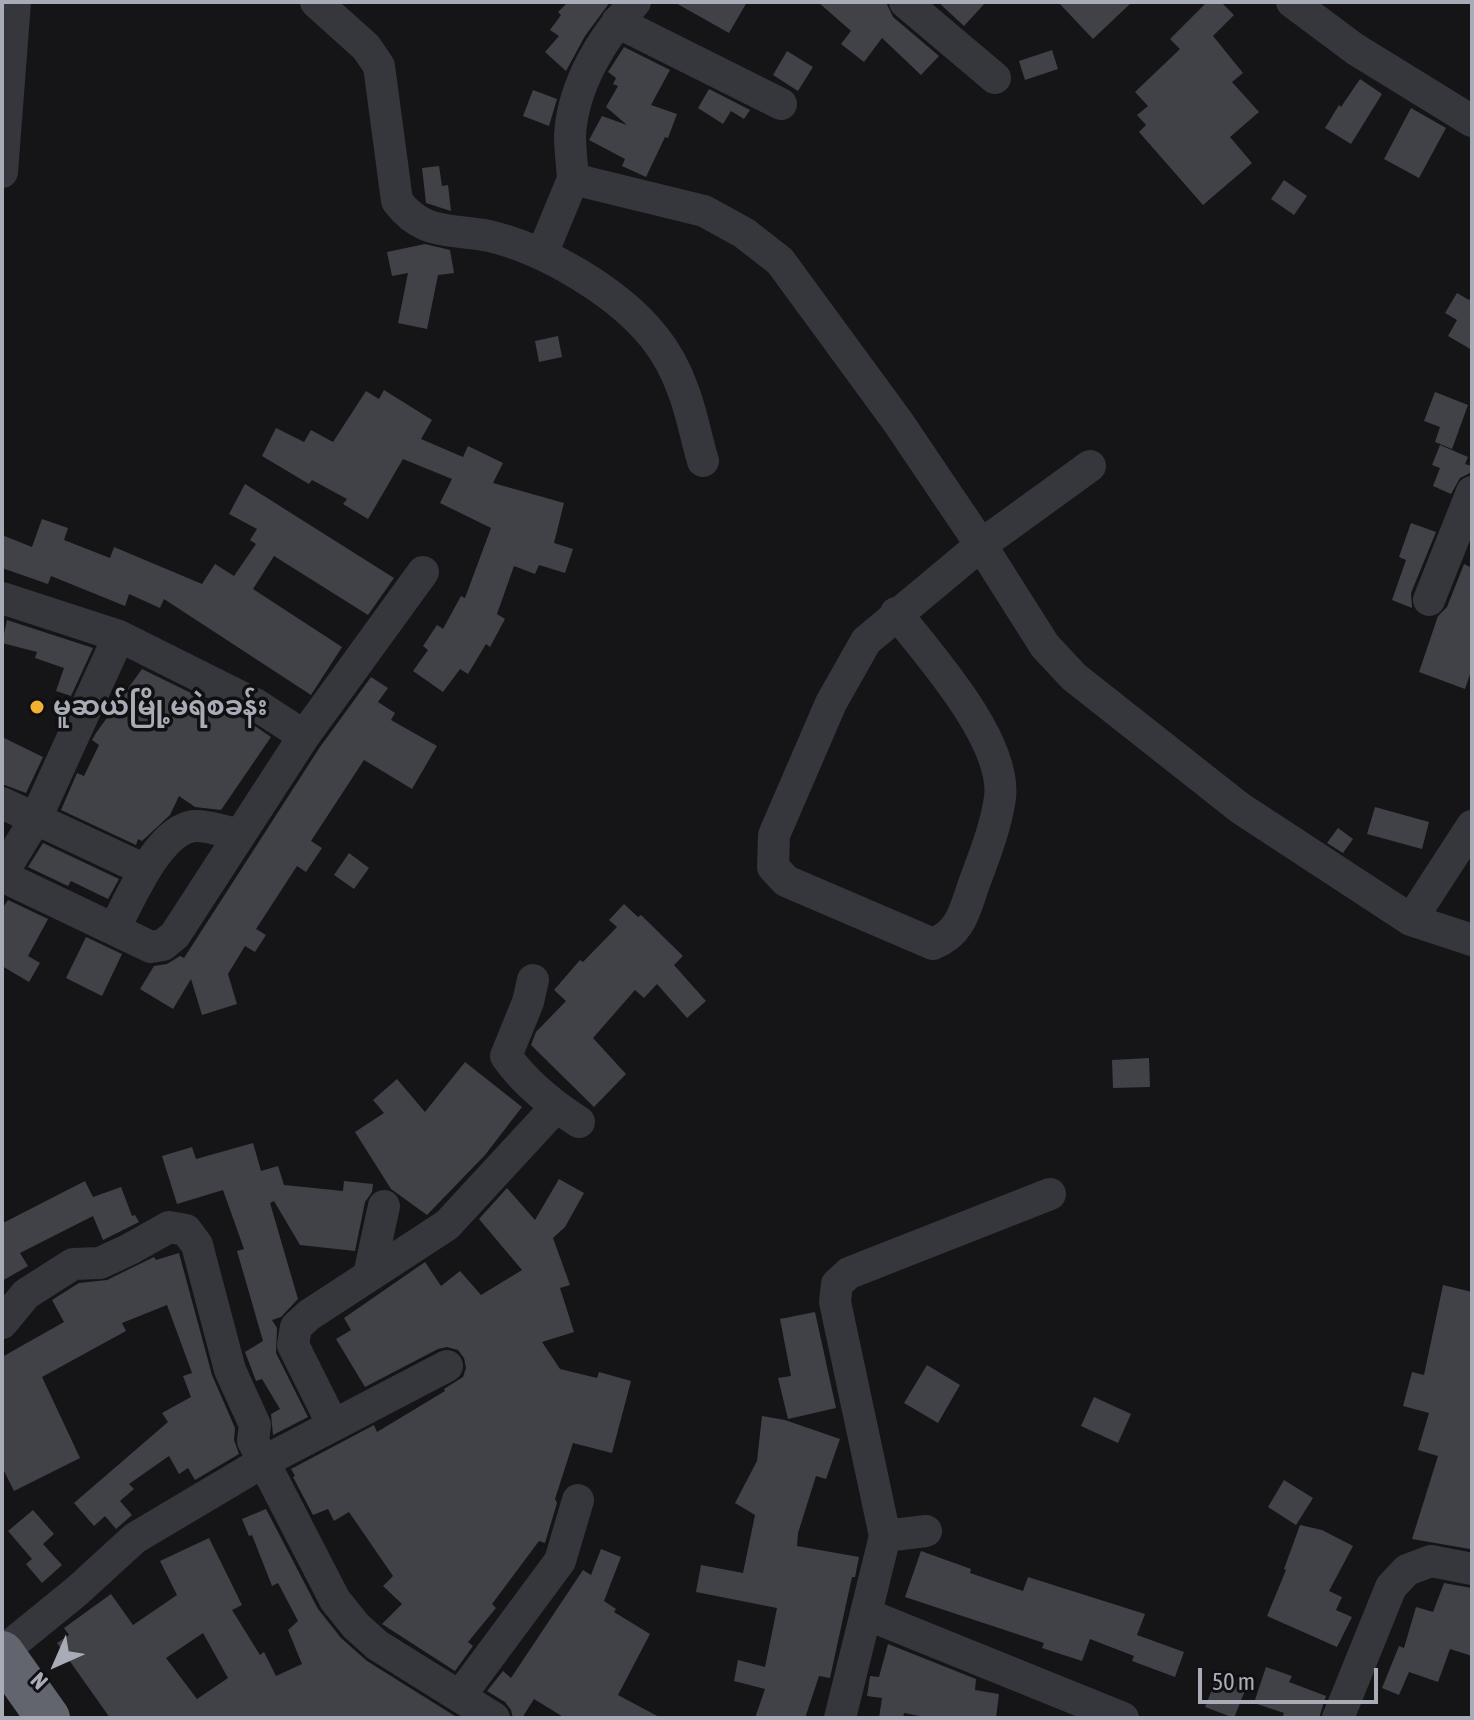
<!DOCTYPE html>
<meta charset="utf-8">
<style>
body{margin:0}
#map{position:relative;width:1474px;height:1720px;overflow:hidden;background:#151517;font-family:"Asap Condensed",sans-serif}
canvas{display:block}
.frame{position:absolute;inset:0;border:4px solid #a7acb7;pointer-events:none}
.north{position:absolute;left:16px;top:1624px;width:80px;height:80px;-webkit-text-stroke:6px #101012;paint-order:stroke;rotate:225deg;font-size:22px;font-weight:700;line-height:32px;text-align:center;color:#a7acb7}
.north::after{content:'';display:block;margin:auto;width:28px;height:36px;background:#a7acb7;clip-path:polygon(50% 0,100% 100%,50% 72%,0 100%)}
.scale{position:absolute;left:1198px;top:1668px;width:180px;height:36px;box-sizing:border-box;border:4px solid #a7acb7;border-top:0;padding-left:10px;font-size:24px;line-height:28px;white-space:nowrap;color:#a7acb7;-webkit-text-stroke:6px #101012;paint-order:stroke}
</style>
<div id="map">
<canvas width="1474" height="1720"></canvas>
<div class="frame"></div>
<div class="north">N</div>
<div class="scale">50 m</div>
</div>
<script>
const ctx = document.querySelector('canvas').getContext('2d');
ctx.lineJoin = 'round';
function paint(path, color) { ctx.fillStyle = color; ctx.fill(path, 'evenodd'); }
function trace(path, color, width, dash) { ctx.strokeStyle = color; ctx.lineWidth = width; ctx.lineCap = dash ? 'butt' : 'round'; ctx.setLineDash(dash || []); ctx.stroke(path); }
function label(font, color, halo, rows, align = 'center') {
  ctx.font = font + ' "Asap Condensed","Noto Sans Myanmar",sans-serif'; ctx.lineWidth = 7; ctx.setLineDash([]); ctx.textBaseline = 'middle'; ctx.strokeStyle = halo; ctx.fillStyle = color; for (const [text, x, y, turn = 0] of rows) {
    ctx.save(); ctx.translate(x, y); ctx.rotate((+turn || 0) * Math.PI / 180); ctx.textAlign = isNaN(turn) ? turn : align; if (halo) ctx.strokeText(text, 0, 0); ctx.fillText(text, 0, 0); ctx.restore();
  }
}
paint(new Path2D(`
 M568,2H610L585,36L566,71L545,52L559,36L550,30L561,15L558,12Z
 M674,2H747L729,33Z
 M818,2H886L893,17L939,56L921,75L882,38L864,62L841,44L851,31Z
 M938,2H986L964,26Z
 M1058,2H1132L1093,39Z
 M1207,2H1221L1234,15L1213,36L1243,73L1232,82L1259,112L1230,137L1252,163L1203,205L1139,132L1146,125L1137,115L1148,106L1135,92L1180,49L1170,39Z
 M624,47L670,70L651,105L677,114L668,138L665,137L646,177L622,166L625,159L589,140L602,116L627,125L606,107L618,86L613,84L616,78L608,72Z
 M1052,50L1058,69L1025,80L1019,61Z
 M787,51L813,67L798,91L773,75Z
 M1360,79L1382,94L1351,144L1325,128L1339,105L1341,107Z
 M709,89L750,110L744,119L731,111L723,124L698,108Z
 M533,90L557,99L549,126L523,116Z
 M1411,108L1446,128L1419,178L1384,159Z
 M439,166L442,186L448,185L451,211L426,203L422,168Z
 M1284,180L1307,196L1294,215L1271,199Z
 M425,244L450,250L454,273L438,275L427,329L398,323L408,273L392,276L387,252Z
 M1457,293L1469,300L1472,296V350L1448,336L1457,320L1445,313Z
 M558,336L562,357L539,362L535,341Z
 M384,390L432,420L421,439L463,457L468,446L503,463L493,483L564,503L554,543L573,549L565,573L539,565L535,574L514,566L497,614L505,619L490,647L486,644L468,674L460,669L443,692L413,671L428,650L423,646L437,625L443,629L461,596L465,598L491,528L440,503L452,479L403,459L368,519L343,504L347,499L312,480L309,484L262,456L276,428L304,442L311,430L333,442L366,391L379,399Z
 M1435,392L1468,405L1452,449L1435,442L1440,427L1424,421Z
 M1440,445L1468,457L1465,464L1472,466L1470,473L1460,478L1451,494L1433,486L1440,468L1432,465Z
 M245,484L394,578L368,615L274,556L253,589L342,647L311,695L164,599L160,608L129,594L125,606L51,576L48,584L2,568V535L32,547L42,519L68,528L64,540L110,558L114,547L202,584L215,564L234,576L256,544L250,540L257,529L229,514Z
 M1411,523L1436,532L1411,593L1412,608L1392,600L1406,560L1399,557Z
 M1464,564L1472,568V668L1465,689L1419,672L1438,616L1447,607Z
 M7,620L93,648L71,696L56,691L64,668L35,658L37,652L2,643Z
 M142,669L246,720L271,737L221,810L195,807L179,796L170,815L142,841L138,839L136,845L61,810L77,773L84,776L99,745L92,740L96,733Z
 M371,677L388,688L378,702L395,713L391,720L437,746L412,789L364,760L311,841L322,848L306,872L297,866L256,929L266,935L255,952L245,946L228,974L237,1004L202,1015L191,979L173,1009L140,989L154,966L167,964L180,956L184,958L320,747Z
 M2,737L43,757L26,793L2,784Z
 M1375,807L1429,822L1422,849L1367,834Z
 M1338,828L1353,839L1343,853L1327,843Z
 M43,843L119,879L108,899L71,881L68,886L28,867Z
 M349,853L369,868L354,889L334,875Z
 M8,900L48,919L28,956L40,963L29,982L2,966V909Z
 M624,904L638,917L641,915L683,956L674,965L706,1001L687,1018L657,984L644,998L635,990L593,1038L626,1074L594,1107L531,1045L536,1032L566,1001L554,990L580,960L583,962L617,927L609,920Z
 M86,937L122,954L102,996L66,978Z
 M1149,1058L1150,1087L1113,1088L1112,1060Z
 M465,1062L522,1107L485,1155L427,1215L391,1189L355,1132L384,1113L373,1100L397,1079L425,1112Z
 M253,1143L261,1171L278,1166L284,1185L343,1191L344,1181L373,1184L372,1192L365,1202L355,1251L300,1245L274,1201L270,1203L298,1299L281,1317L272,1320L277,1328L276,1353L308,1417L273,1435L271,1414L280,1409L262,1379L256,1381L245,1352L263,1341L237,1251L244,1249L223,1190L177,1204L162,1156L192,1147L196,1159Z
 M559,1179L584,1193L565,1227L553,1238L570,1285L560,1288L574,1332L542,1342L560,1369L597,1378L599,1372L631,1381L612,1453L573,1443L555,1499L557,1503L545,1543L539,1541L492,1604L496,1608L468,1642L473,1646L455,1671L382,1624L402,1604L383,1586L393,1576L349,1512L334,1521L328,1509L313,1515L293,1477L295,1476L291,1469L374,1425L377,1432L445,1391L444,1389L463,1377L466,1368L464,1358L458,1350L447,1347L438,1349L365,1387L336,1339L351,1330L344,1318L425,1262L441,1286L460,1271L481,1295L522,1270L479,1219L507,1188L535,1220Z
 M85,1181L93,1197L121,1187L132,1216L135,1215L139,1222L103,1240L93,1216L20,1253L28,1266L2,1281V1222L3,1223Z
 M179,1253L212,1375L235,1428L234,1440L239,1454L195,1480L188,1468L179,1474L169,1456L129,1484L134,1489L120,1501L132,1515L116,1529L105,1516L94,1526L74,1503L168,1422L162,1413L191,1397L183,1376L192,1373L167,1305L122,1323L126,1331L42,1377L80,1458L14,1491L2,1467V1357L64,1322L52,1300L79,1283L107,1280L154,1257L156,1260Z
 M1443,1285L1472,1292L1470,1549L1412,1539L1438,1456L1418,1450L1429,1413L1403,1406L1412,1372L1424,1375Z
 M815,1312L836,1408L788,1419L778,1378L791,1376L780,1319Z
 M927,1365L960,1385L938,1423L904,1403Z
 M1094,1397L1131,1414L1118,1443L1081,1426Z
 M762,1416L785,1420L840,1439L826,1479L816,1476L798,1533L797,1546L859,1557L855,1577H852L830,1678L819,1676L805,1718H755L765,1689L734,1681L738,1660L765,1667L777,1608L696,1592L701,1565L743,1573L755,1515L735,1503L757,1461Z
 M1284,1480L1313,1498L1296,1525L1268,1507Z
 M266,1509L318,1609L341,1638L367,1661L458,1718H110L57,1643L69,1635L64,1628L111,1594L133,1625L177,1595L160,1561L209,1538L242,1605L232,1610L260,1655L264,1652L276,1676L302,1664L288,1630L298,1621L278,1583L272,1586L252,1535L249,1536L242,1519ZM203,1633L228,1678L197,1699L166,1658Z
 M33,1510L54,1534L43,1544L62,1565L42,1583L26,1564L32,1559L8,1531Z
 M1300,1525L1322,1530L1353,1546L1329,1591L1342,1597L1336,1610L1352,1617L1337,1647L1267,1616L1286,1570L1284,1569Z
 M601,1549L621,1557L604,1601L616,1609L614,1612L650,1634L618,1695L661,1718H565L534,1699L522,1718H513L511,1710L505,1702L487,1691L503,1671L511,1678L583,1570L591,1575Z
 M921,1551L971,1569L970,1573L1023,1591L1028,1577L1145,1614L1137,1635L1184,1652L1175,1677L1132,1661L1134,1656L1090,1639L1082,1661L1042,1648L1044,1643L905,1597Z
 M1444,1583L1472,1588V1656L1450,1649L1438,1682L1409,1672L1399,1695L1382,1688L1399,1646L1404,1648L1416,1607L1433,1612Z
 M888,1644L976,1679L975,1690L999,1694L996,1718H930L904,1713L903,1718H879L882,1698L867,1696L870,1676L879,1677Z
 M1266,1667L1292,1676L1289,1682L1326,1696L1319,1718H1282L1284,1713L1254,1703Z
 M1219,1672L1248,1683L1234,1718L1205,1707Z`), '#414247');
trace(new Path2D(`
 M316,2L366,47L379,66L397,201C423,236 450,228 489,236C545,249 618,292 654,337C666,352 677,373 683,390C692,413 696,438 703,461
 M905,2L995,78
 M1292,2L1355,49L1472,121
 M617,22L781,104
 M2,172L15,2
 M573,179C572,164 570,149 570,135C573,85 602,38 635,2
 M542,254L573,179L704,211L744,233L780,261L898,422L981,545L1045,646L1074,677L1240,808L1411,920L1472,940
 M2,598L119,636L255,704L304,736
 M1429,600L1472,492
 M896,613C930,656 1007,741 1000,798C996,826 985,854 975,881C965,908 962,933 933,944L786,881L773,867L774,835L831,703L866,641L981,545L1090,466
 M2,803L145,870
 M2,874L36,818L119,636
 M2,876L151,947L163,945L175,935L304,736L423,572
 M1411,920L1472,826
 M114,929C130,900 158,830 194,826C208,825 225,832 239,834
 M533,980L528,1002L506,1056C525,1083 551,1104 579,1122
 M369,1275L384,1206
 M2,1323L26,1294L73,1264L100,1263L130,1249L169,1227L186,1230L197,1245L230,1370L255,1425L253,1441L335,1600L356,1626L377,1645L494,1718
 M333,1425L293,1345L296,1327L309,1315L447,1225L556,1107
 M885,1536L835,1302L837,1284L849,1273L1050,1194
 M866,1614L1123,1718
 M2,1652L77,1591L135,1538L263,1462L447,1366
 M460,1696L560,1561L578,1500
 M840,1718L885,1536L926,1531
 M1338,1718L1391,1587L1407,1570L1431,1561L1472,1569`), '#36373c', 32);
trace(new Path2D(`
 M2,1653L48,1718`), '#62656d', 44);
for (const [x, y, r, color] of [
 [37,707,8,"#f3af32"]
]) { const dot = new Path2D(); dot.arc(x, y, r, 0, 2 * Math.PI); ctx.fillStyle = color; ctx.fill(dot); trace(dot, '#101012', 3); }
label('bold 26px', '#a7acb7', '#101012', [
 ["မူဆယ်မြို့မရဲစခန်း",53,707]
], 'left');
</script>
